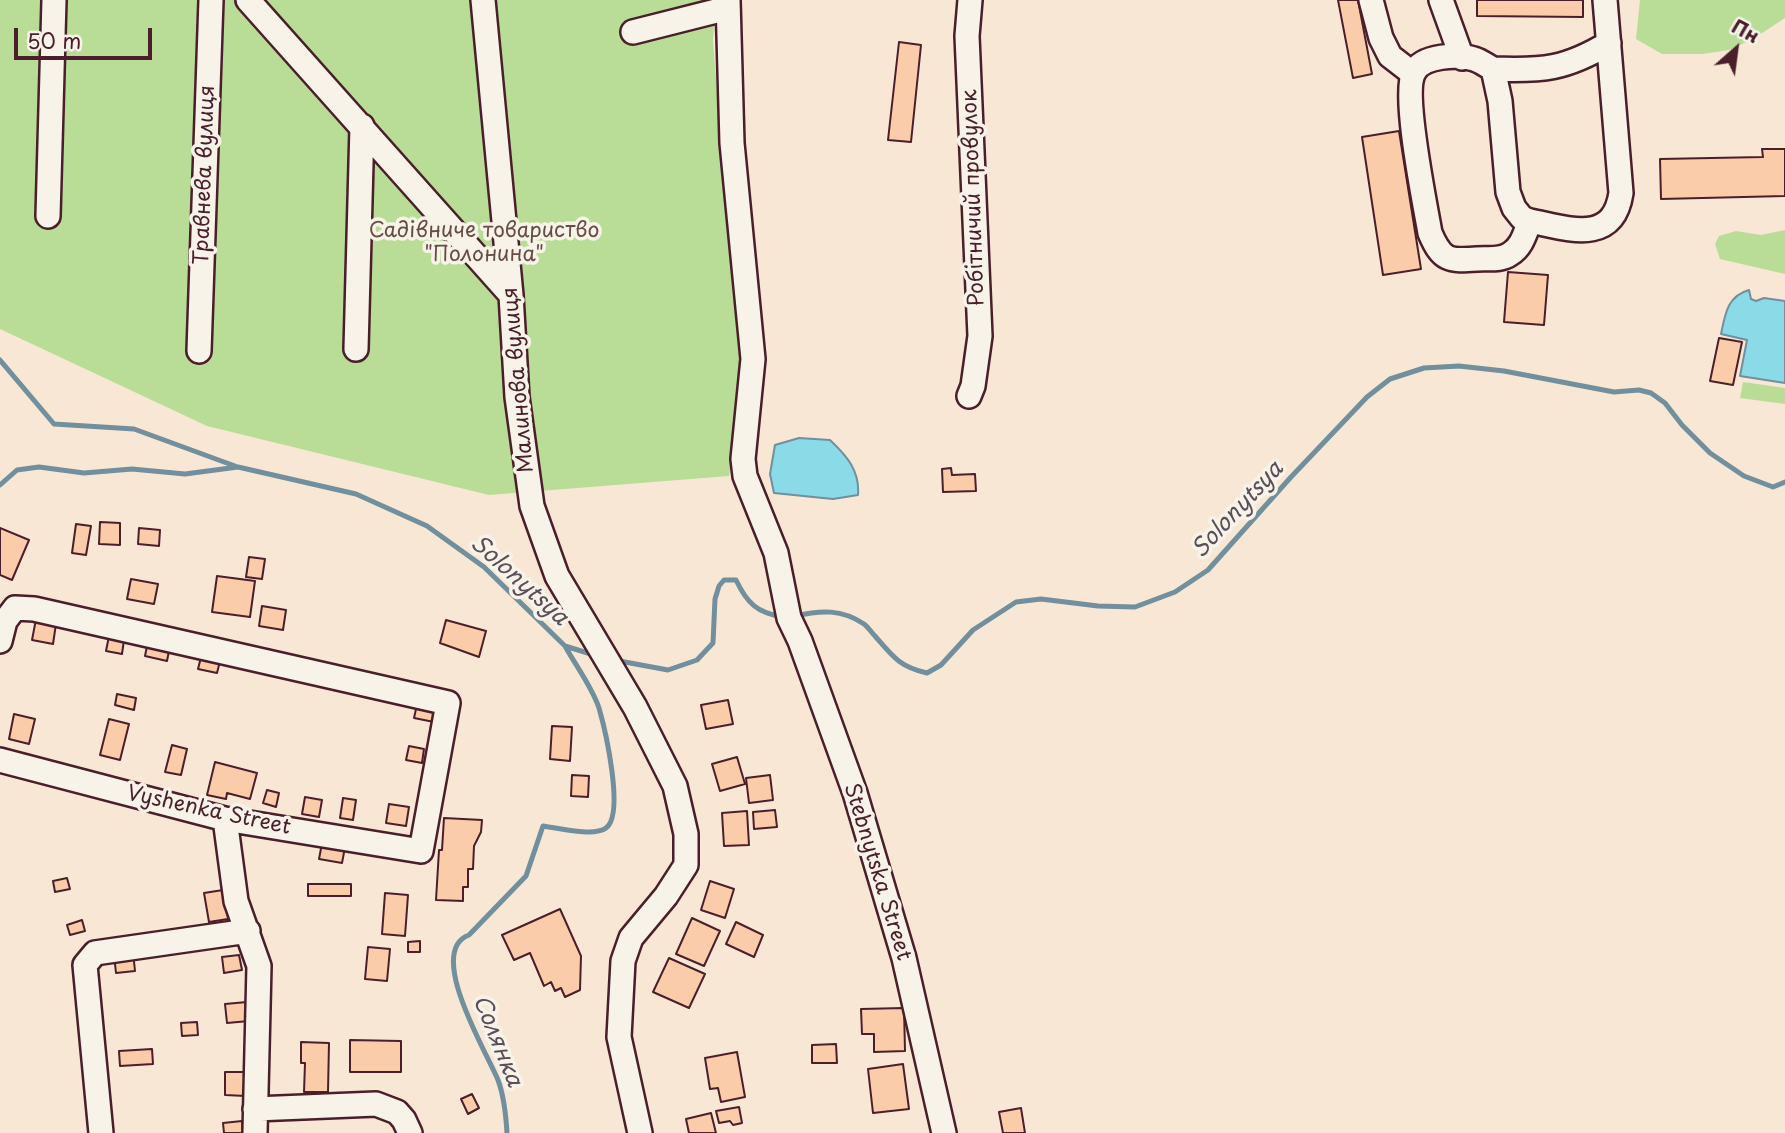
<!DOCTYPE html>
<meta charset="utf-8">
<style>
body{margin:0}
#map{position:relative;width:1785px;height:1133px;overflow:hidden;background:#f8e7d5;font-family:"Playpen Sans",sans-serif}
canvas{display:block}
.north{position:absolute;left:1701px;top:14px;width:70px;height:70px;-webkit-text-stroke:5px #f7f3e8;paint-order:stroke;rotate:28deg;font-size:19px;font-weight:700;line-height:28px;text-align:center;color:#4a1f2b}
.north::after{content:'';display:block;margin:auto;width:24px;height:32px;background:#4a1f2b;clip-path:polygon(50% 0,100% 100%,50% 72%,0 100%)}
.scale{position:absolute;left:14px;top:28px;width:138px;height:32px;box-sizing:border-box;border:4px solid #4a1f2b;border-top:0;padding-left:9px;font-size:21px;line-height:24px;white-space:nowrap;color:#4a1f2b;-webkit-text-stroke:5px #f7f3e8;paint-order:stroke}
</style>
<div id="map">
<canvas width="1785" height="1133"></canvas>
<div class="north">Пн</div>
<div class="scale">50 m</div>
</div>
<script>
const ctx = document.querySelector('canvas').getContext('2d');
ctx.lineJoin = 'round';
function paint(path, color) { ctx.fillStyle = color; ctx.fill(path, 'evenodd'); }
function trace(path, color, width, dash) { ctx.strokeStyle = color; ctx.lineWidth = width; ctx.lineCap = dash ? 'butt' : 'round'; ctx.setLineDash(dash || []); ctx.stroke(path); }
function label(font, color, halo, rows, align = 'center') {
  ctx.font = font + ' "Playpen Sans",sans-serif'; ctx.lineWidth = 7; ctx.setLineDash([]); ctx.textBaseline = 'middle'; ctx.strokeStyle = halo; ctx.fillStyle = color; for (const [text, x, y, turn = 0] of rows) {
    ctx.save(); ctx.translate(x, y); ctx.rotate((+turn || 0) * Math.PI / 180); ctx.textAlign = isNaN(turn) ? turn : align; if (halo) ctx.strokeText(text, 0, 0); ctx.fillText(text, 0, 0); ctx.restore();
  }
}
paint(new Path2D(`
 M0,0H716L713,41L726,202L744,375L729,476L489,495L207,426L0,329Z
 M1640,0H1785V18L1753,39L1729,50L1702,54H1662L1636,39Z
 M1785,230V274L1720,259L1715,244L1719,236L1736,231L1761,235Z
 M1743,382L1785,388V404L1740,398Z`), '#b9dd97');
const water = new Path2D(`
 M1749,290L1751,299L1756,301L1764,298L1785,301V383L1740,376L1747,340L1721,334C1725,315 1727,296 1749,290Z
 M799,438L830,440C847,456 860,471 858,495L833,499L774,493L770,474L775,445Z`);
paint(water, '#8bdae8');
trace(water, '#718f9c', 2);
trace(new Path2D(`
 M0,360L54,424L134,429L235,466
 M0,485L17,470L39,467L84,473L132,469L185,474L238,467L356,494L427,526L484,567L565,646L594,655
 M796,616C820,610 842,609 864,624C868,627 872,633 875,636C893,657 900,667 927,673L941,665L973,630L1016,602L1041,599L1098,606L1135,607L1175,592L1208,570L1291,477L1367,397L1390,379L1424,368L1459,366L1504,371L1614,392L1639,390L1651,393L1665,403L1682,425L1710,453L1744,476L1773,487L1785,482
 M614,660L668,670L697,660L713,643L715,599L719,586L724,580H736C747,603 757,613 783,617
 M507,1133C506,1116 504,1096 498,1080C487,1053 425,951 469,935L526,876L543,826C558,828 594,837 606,828C625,814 605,729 599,708C592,687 576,666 565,646`), '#718f9c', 5);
const building = new Path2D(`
 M1338,0H1358L1372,74L1353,78Z
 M1477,0H1583V17L1477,16Z
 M899,42L921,45L911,142L888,140Z
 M1399,131L1421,269L1383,275L1362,137Z
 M1762,149H1785V196L1661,199L1660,159L1763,157Z
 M1508,272L1548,275L1544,325L1504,322Z
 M1719,338L1742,342L1733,385L1710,381Z
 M951,468L952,475L975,474L976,491L943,492L942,469Z
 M100,522L120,523V545L99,544Z
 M76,524L91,526L86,555L72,553Z
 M0,528L29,540L12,580L0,575Z
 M139,528L160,530L159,546L138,544Z
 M249,557L265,559L262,579L246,577Z
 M217,576L255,581L250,617L212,612Z
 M131,579L158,584L154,604L127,599Z
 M262,606L286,610L283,630L259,626Z
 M37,614L57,617L53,644L32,640Z
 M446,620L486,631L479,657L440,643Z
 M110,631L125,633L122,654L106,651Z
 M148,641L170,646L167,661L145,656Z
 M202,653L221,657L217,673L198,669Z
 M117,694L136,698L134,710L115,705Z
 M418,700L442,705L439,723L414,718Z
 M728,700L733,724L706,729L701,705Z
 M14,714L35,719L29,744L9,739Z
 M109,719L129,724L120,760L100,755Z
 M552,726L572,727L570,761L550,759Z
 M172,745L187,749L181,775L165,772Z
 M409,746L424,749L422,763L406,760Z
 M737,757L745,784L720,791L712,764Z
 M215,762L257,773L250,799L227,793L226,799L207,795Z
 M572,775L589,776L588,797L571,796Z
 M770,775L773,800L749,803L746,778Z
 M267,790L279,793L276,807L263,803Z
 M305,797L322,800L319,817L302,814Z
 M343,798L356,800L353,820L340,818Z
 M389,804L409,807L406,826L386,823Z
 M775,810L777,827L754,829L753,812Z
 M747,811L749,845L724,846L722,813Z
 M444,818L482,820L481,832L474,846L473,869H468V887H463V901L436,900L439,850H442Z
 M323,838L346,842L342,863L319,859Z
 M230,872L227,907L228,919L209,922L204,893L223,890L220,874Z
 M67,878L70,889L55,892L53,881Z
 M710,881L734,889L725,918L701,910Z
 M308,884H351V896H308Z
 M385,893L408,895L405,936L382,934Z
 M560,909L581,956L580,990L565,997L561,988L555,991L551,982L544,986L530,953L514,960L502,935Z
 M692,918L720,931L704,966L676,954Z
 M82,920L85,931L70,935L67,925Z
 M736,922L763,935L754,957L726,944Z
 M420,941V952H408V942Z
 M368,947L390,949L387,981L365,979Z
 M133,952L135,971L116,973L114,955Z
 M239,955L242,970L224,973L222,957Z
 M669,958L705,974L689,1008L653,992Z
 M247,1002L249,1021L227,1023L225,1004Z
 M904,1008L905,1051L874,1052V1034H862L861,1009Z
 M197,1022L198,1035L182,1036L181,1023Z
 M350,1040L401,1041V1072H350Z
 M301,1042L329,1043L328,1092H304L305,1063H301Z
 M836,1044L837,1063H812V1045Z
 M152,1049L153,1064L120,1066L119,1051Z
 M737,1052L745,1097L721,1102L718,1088L710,1089L705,1058Z
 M903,1064L909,1109L873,1113L868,1069Z
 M225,1072H246V1096L225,1095Z
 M472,1094L479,1108L468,1114L461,1099Z
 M739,1107L742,1123L733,1125L730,1121L719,1123L716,1111Z
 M1021,1108L1025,1133H1003L999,1112Z
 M711,1113L716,1133H689L686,1119Z
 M242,1121L243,1133H224L223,1123Z`);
paint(building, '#facca9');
trace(building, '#4a1f2b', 2);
const minor = new Path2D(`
 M248,0L511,295
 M483,0L511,295L517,397L532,506L557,576L635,707L675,786L686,834V865L666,896L631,938L623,961L619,1037L640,1133
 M728,0L732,143L753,359L743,459L745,476L776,553L789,618L800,641L855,793L904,958L944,1133
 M1371,0L1381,38L1390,56L1412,73
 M1441,0L1462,58
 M633,32L728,8
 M1493,69C1543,71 1566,69 1609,43
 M48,216L54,0
 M1530,221C1525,233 1522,247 1510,254C1500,261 1488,258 1477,259C1449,261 1442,261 1430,233C1425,204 1402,93 1414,72C1423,55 1458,54 1474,59C1481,61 1487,66 1493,69L1500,101L1508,192L1514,208L1522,218L1530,221C1567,228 1613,246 1621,193L1605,0
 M356,349L362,126
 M199,351L211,0
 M969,396L973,386L980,336L967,36L970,0
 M0,641L5,621L15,608L34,609L448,703L421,851L225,819L0,760
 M225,819L236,901L259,966L255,1133
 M255,1109L376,1104L397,1112L404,1120L410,1133
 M101,1133L85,965L95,953L248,931`);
trace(minor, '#4a1f2b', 28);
trace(minor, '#f7f3e8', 23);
label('21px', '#4a1f2b', '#f7f3e8', [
 ["Травнева вулиця",205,175,-88],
 ["Робітничий провулок",974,198,-92],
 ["Малинова вулиця",519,380,-95],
 ["Vyshenka Street",209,811,12],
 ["Stebnytska Street",877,872,73]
]);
label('21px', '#664e46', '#f7f3e8', [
 ["Садівниче товариство",484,231],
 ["\"Полонина\"",484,255]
]);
label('italic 23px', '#5a4e5a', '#f7f3e8', [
 ["Solonytsya",1238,510,-47],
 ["Solonytsya",519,581,42],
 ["Солянка",497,1041,68]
]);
</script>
